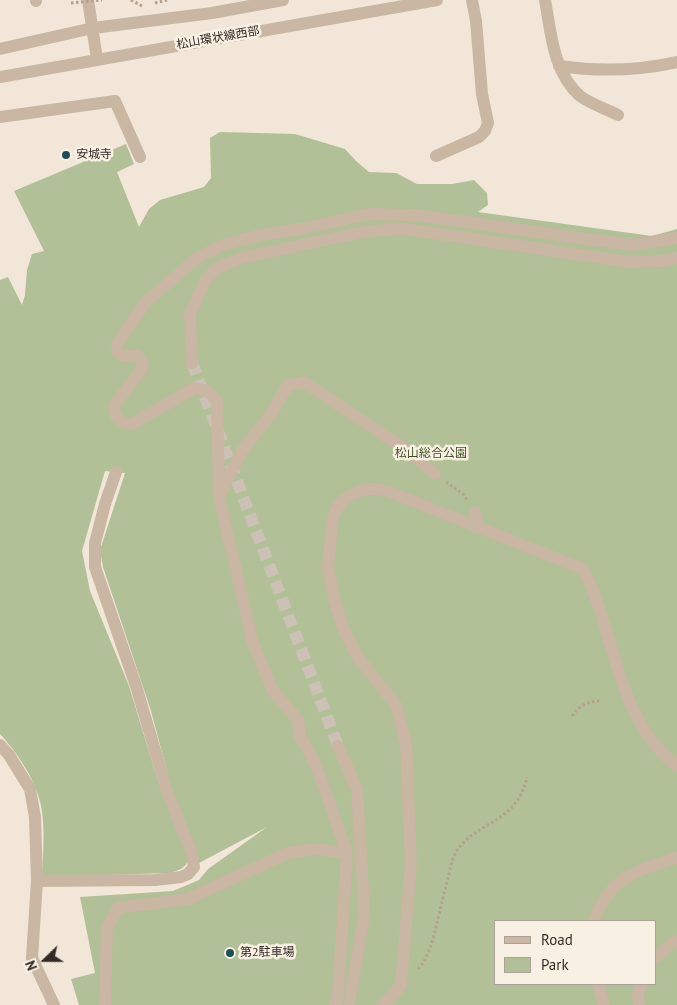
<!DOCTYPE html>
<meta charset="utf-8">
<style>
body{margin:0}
#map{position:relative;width:677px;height:1005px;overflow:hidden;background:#f1e6d7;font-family:"PT Sans",sans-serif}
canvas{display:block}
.legend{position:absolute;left:494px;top:920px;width:162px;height:65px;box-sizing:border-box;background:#f9f0e4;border:1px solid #aaa198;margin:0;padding:6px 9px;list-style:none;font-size:15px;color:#342b26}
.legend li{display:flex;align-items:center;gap:10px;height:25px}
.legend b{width:25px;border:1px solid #aaa198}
.north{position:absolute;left:20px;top:935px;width:50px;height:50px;-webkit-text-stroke:4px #f9f0e4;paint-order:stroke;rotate:248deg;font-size:14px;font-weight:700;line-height:20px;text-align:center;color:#342b26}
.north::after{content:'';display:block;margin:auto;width:18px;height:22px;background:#342b26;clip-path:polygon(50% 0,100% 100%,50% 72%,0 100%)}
</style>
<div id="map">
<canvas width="677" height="1005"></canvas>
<ul class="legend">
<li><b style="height:6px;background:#c9b6a3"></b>Road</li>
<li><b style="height:14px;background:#b1c097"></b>Park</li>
</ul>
<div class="north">N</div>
</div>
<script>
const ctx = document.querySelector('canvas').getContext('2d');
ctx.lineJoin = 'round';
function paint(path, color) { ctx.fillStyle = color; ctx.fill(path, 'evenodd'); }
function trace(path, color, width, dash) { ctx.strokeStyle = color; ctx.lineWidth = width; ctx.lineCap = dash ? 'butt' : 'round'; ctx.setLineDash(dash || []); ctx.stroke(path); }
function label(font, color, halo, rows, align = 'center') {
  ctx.font = font + ' "PT Sans","Noto Sans JP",sans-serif'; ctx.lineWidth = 5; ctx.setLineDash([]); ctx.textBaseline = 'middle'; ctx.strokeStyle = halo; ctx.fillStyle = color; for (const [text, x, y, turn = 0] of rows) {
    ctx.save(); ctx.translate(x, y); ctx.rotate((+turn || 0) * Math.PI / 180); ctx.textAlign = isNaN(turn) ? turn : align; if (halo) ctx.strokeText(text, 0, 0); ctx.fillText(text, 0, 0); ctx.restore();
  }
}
paint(new Path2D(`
 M220,132L295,134L345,149L356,161L369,172L396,173L417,184H452L474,180L487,193L488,205L478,212L652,236L677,229V1005H79L71,979L95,973L80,897L173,891L199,880L208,869L267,827L199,863L176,805L151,711L103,567L100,550L125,473L105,471L82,551L90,591L129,686L158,781L189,859C185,869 179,870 169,873L42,877C43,855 45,833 42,811C38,783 19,755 0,734V280L8,277L22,305L25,295L27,270L32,254L44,251L14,191L126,144L134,164L117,172L139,227L149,209L160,200L204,187L211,178L210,138ZM496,921H656V984H496Z`), '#b1c097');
trace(new Path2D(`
 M192,363L338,746`), '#cbc1b4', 12, [12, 6]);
trace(new Path2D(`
 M131,0L142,6
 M155,3L167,0
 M446,482L463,494L467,500
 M572,716C579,706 588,701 600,701
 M418,969L424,962L432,943L452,861C466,821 517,828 527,777`), '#b5a08e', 3, [2.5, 2.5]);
trace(new Path2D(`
 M220,495L241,452L272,413L287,386L304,382L405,449L435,474
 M475,512L477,518L475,527
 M594,921C609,878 636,870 677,858
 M656,957L672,943L677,941
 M598,984L604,1005
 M105,1005L107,928L118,908L188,899L288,853L313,849L347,853
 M335,1005L338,995L347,853L316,765L300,736L298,720L273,691L253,643L219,497L217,401L208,391L194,388L134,423C122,426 114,418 114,406L141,370L143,363L138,356C127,355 114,360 118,342L146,302L197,258L223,245L261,235L301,229L368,214L415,215L631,245L677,238
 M382,1005L395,993L401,984L411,864L406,744L396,705L357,656L343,628L334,598L328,567L332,522L336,510L343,500L354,493L365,489H378L390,492L583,569C617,633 614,718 677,766
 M639,1005L638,994L642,984`), '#c9b6a3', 12);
trace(new Path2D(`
 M36,0V1
 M545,0C551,33 553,72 580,96C591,104 606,109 618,115
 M559,66C600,72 636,71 677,62
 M0,117L115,101L140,157
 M436,156L479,137L485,131L488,123L482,94L476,21L472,0
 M0,745L9,755L30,789L35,817L37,881L32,958L54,1005
 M37,881L155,880L181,877L188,874L194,867L191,851L167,791L136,686L95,567V543L105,504L116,472`), '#c9b6a3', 12);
trace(new Path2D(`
 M88,0L97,59
 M0,49L93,28L212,13L283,0
 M0,77L437,0
 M192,363L190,314L206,279L217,268L241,258L368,231L405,229L629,262L663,261L677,258
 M338,746L357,790L362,870L364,916L349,1005`), '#c9b6a3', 12);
trace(new Path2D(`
 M71,3L102,0`), '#b5a08e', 3, [2.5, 2.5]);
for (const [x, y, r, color] of [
 [66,155,5,"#1a5056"],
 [230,953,5,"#1a5056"]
]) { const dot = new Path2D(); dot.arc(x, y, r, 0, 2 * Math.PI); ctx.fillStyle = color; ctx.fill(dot); trace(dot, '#f9f0e4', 2); }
label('12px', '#342b26', '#f9f0e4', [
 ["松山環状線西部",218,38,-10]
]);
label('12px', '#342b26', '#f9f0e4', [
 ["安城寺",76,155],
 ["第2駐車場",240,953]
], 'left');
label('12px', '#425329', '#f9f0e4', [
 ["松山総合公園",431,454]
]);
</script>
